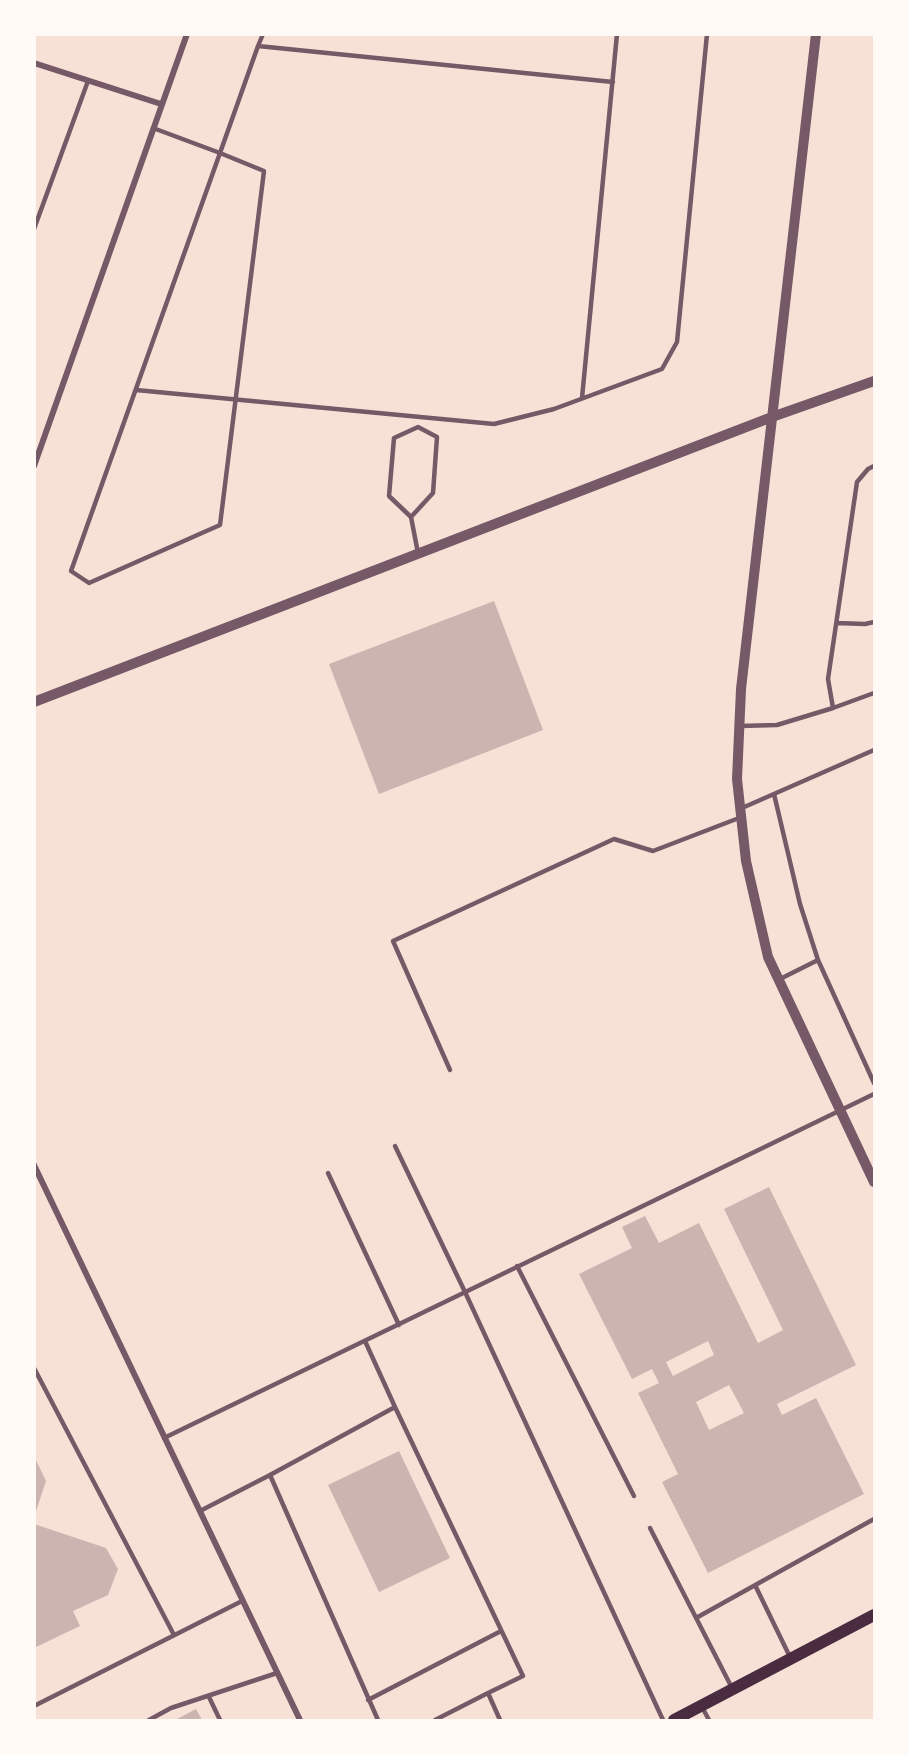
<!DOCTYPE html>
<style>
body{margin:0}
#map{position:relative;width:909px;height:1755px;overflow:hidden;background:#f7e1d7;font-family:Raleway,sans-serif}
canvas{display:block}
.frame{position:absolute;inset:0;border:36px solid #fffaf5;pointer-events:none}
</style>
<div id="map">
<canvas width="909" height="1755"></canvas>
<div class="frame"></div>
</div>
<script>
const ctx = document.querySelector('canvas').getContext('2d');
ctx.lineJoin = 'round';
function paint(path, color) { ctx.fillStyle = color; ctx.fill(path, 'evenodd'); }
function trace(path, color, width, dash) { ctx.strokeStyle = color; ctx.lineWidth = width; ctx.lineCap = dash ? 'butt' : 'round'; ctx.setLineDash(dash || []); ctx.stroke(path); }
paint(new Path2D(`
 M494,601L543,730L379,794L329,664Z
 M769,1187L856,1365L777,1404L782,1415L816,1398L864,1494L708,1573L662,1482L678,1474L638,1393L659,1383L652,1369L632,1379L579,1274L632,1248L622,1227L645,1216L659,1243L699,1223L758,1343L783,1330L724,1209ZM708,1341L714,1355L673,1376L666,1362ZM729,1385L744,1413L709,1430L696,1402Z
 M399,1451L450,1558L379,1592L328,1485Z
 M34,1456L46,1481L35,1514H34Z
 M34,1524L106,1548L118,1569L108,1595L73,1611L80,1626L34,1648Z
 M196,1709L202,1720H175Z`), '#ccb4b1');
trace(new Path2D(`
 M258,46L263,34
 M153,128L220,153L71,571L89,583L220,525L264,171L220,153L258,46L613,82
 M34,229L88,81
 M136,390L494,424L554,409L662,369L677,342L707,34
 M582,398L617,34
 M418,427L437,437L433,493L411,517L389,496L394,438Z
 M411,517L418,553
 M837,623L865,624L874,622
 M833,708L828,679L857,482L868,469L874,466
 M740,726L777,725L833,708L874,693
 M774,794L800,904L818,960L874,1083
 M742,808L874,750
 M780,979L818,960
 M450,1070L393,941L614,839L653,851L739,818
 M395,1146L465,1292L663,1720
 M328,1173L399,1325
 M517,1266L634,1496
 M365,1341L395,1407
 M34,1368L174,1635
 M164,1438L874,1094
 M270,1475L395,1407L523,1676L488,1693
 M200,1511L270,1475L378,1720
 M650,1528L732,1688
 M755,1585L790,1657
 M696,1618L874,1519
 M209,1697L220,1720
 M368,1700L501,1631
 M34,1706L242,1601
 M702,1707L709,1720
 M149,1720L171,1708L277,1673
 M435,1720L488,1693L500,1720`), '#755966', 4.5);
trace(new Path2D(`
 M34,63L161,104
 M34,466L187,34
 M34,1165L300,1720`), '#755966', 6);
trace(new Path2D(`
 M816,34L741,689L737,779L746,861L768,957L874,1182
 M34,702L772,417L874,381`), '#755966', 10);
trace(new Path2D(`
 M674,1720L874,1615`), '#4a2c40', 12);
</script>
